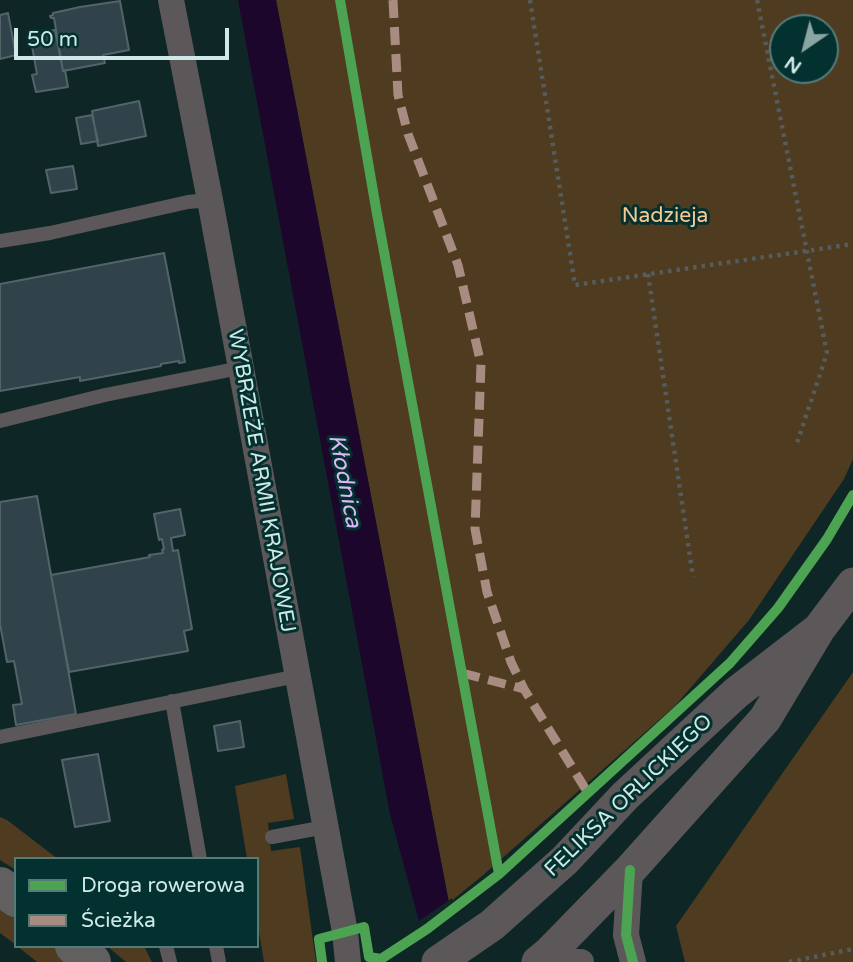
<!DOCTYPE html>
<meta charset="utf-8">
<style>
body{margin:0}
#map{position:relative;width:853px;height:962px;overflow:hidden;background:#0e2625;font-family:"Varela Round",sans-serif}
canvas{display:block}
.legend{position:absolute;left:14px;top:857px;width:245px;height:91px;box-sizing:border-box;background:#03312f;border:2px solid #547b79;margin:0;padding:9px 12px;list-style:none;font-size:21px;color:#cee9e7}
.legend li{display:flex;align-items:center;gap:14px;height:35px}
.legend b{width:35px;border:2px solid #547b79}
.north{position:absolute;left:769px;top:14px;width:70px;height:70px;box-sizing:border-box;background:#03312f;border:2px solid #547b79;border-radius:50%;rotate:215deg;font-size:19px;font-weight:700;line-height:28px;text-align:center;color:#cee9e7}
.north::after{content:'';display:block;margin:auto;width:24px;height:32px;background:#8ba5a3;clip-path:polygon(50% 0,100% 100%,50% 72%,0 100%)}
.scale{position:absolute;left:14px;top:28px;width:215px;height:32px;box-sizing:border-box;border:4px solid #cee9e7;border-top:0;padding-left:9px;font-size:21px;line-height:24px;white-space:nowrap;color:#cee9e7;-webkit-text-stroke:5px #03312f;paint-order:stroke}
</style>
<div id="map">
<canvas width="853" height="962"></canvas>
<ul class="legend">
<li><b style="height:9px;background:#4ca352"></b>Droga rowerowa</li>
<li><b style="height:9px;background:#a88b81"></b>Ścieżka</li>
</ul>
<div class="north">N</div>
<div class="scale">50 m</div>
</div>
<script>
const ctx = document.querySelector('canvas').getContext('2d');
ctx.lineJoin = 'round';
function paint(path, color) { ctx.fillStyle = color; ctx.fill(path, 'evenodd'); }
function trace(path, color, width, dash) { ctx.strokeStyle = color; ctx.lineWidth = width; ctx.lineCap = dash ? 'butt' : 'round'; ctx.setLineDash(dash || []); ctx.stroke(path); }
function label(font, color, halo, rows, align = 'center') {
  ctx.font = font + ' "Varela Round",sans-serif'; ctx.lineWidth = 6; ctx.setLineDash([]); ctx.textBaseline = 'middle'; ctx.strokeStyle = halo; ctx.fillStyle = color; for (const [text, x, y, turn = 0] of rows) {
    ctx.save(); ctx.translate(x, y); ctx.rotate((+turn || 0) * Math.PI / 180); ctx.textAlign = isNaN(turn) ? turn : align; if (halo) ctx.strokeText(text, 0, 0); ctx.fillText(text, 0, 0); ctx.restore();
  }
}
paint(new Path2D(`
 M276,0H853V459L844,479L749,620L675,706L482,876L449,903ZM783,28H825V70H783Z
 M853,672V962H685L676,926Z
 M286,774L294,819L268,823L271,851L300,847L316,962H264L257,920V859H247L235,786Z
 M0,817L7,820L58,859H16V870L0,860Z
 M0,903L16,914V945L0,933Z
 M17,946H54L72,962H37Z
 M107,946H144L152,962H126Z`), '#4e3b20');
paint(new Path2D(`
 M238,0H276L449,903L430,962L390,814Z`), '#1d062c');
paint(new Path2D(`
 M452,898L465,961L427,962L416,923Z`), '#0e2625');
const building = new Path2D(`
 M120,1L129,50L103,55L105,63L63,71L54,18H51L50,16L53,15V13L80,7Z
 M8,13L16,55L0,59V15Z
 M55,30L63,71L65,70L68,87L36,92L32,75L37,74L30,35Z
 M139,101L146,136L98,146L92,111Z
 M92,115L98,141L81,144L76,118Z
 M73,166L77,189L51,193L46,170Z
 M164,253L185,362L179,363V361L161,364V366L80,381V377L0,391V284Z
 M37,496L76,714L16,725L13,705L22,704L14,661L7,662L0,624V502Z
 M180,509L185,535L171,538L173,551L178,550L192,629L184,631L188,651L69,672L51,575L150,557L149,555L163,553L162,550L164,549L162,539L159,540L154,514Z
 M240,721L244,747L218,751L214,726Z
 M98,754L110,821L75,827L62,760Z`);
paint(building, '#30434a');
trace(building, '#536469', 2);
trace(new Path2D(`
 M530,0L575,285L853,244
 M757,0L827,353L796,446
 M648,274L693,577
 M789,962L853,949`), '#555c5b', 4.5, [3.5, 5]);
trace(new Path2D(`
 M0,241L50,233L188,202L210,200
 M0,421L105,395L240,368
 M172,701L200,859
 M0,737L297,676
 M272,837L325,827
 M166,946L170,962
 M216,946L219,962`), '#5c5758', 14);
trace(new Path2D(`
 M171,0L210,200L345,932L348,962
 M630,870L626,935L633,962
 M567,962H581`), '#5c5758', 26);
trace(new Path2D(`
 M438,962L492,925L565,860L625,796L736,693L819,629
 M538,962L549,953L630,870L765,719L819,629L853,584`), '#5c5758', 33);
trace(new Path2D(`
 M0,886L16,898
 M74,946L92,962`), '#625f60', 38);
trace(new Path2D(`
 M393,0L398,95L408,134L458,265L481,364L475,529L487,592L511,662L524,689L588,793
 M462,673L524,689`), '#a88b81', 9, [18, 9]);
trace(new Path2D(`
 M340,0L377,214L499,874
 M630,870L626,935L633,962
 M322,962L319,939L364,927L369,957L381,959L427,929L499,874L730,663L778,608L827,539L853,495`), '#4ca352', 10);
label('21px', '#f8c890', '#03312f', [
 ["Nadzieja",665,216]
]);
label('21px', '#cee9e7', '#03312f', [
 ["WYBRZEŻE ARMII KRAJOWEJ",261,481,80],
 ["FELIKSA ORLICKIEGO",629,796,-44]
]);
label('italic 23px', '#dab8f5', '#03312f', [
 ["Kłodnica",344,481,79]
]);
</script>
